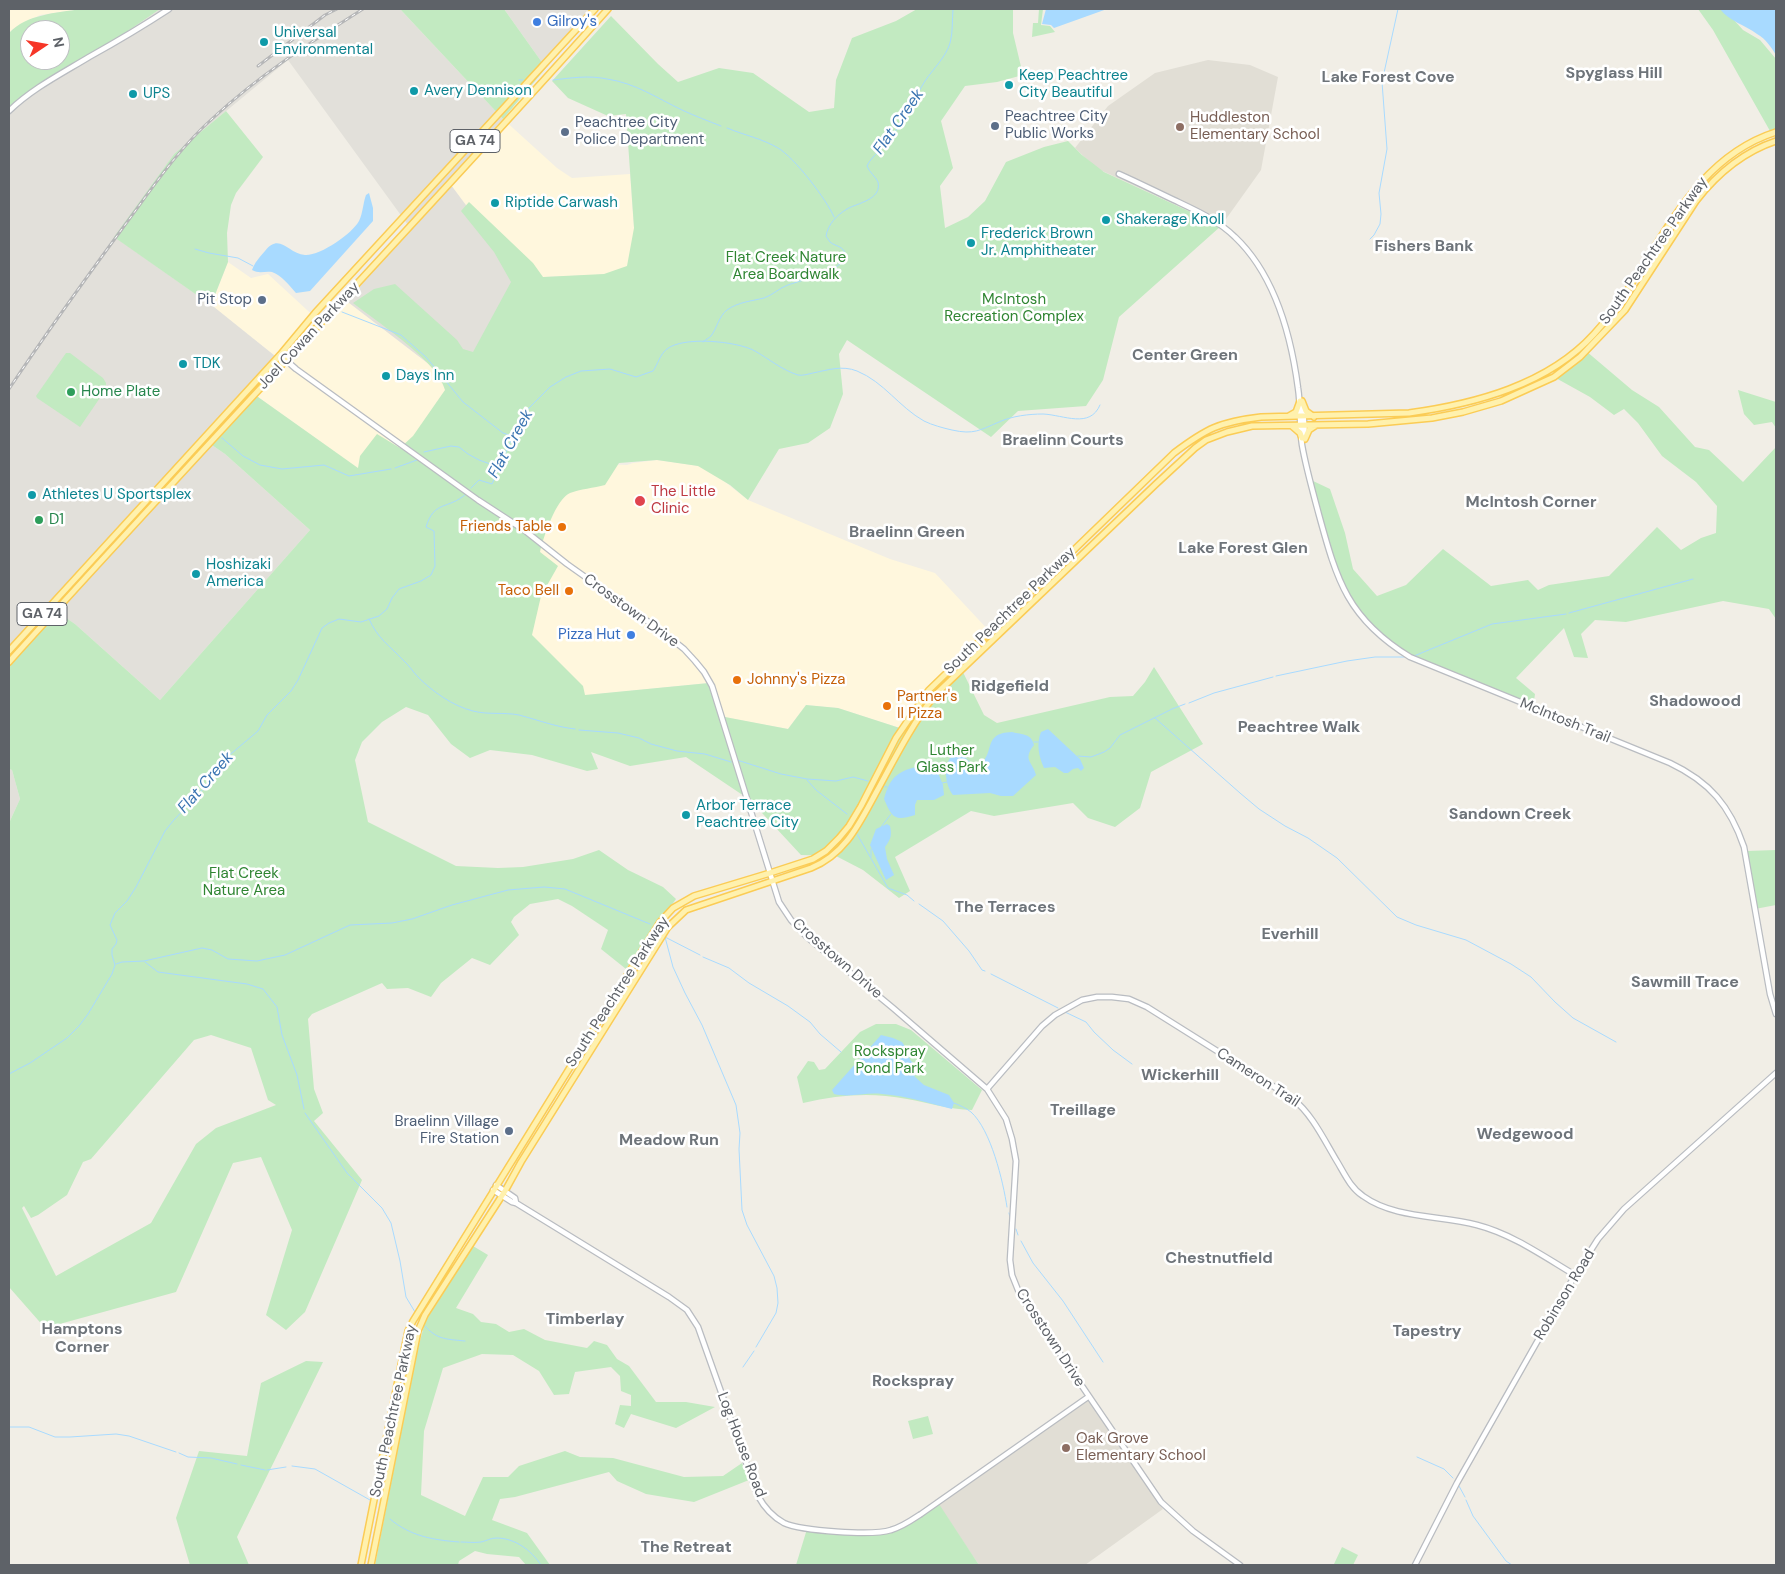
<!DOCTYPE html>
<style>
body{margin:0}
#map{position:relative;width:1785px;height:1574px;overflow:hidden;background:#f1eee6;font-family:"DM Sans",sans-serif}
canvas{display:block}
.frame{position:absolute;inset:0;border:10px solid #5e6268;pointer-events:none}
.north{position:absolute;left:20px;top:20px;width:50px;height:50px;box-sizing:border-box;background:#fff;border:1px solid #bfc0c3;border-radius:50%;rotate:78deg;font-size:14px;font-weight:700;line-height:20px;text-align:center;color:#5e6268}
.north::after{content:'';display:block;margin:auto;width:18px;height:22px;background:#f63628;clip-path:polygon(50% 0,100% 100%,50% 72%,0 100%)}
</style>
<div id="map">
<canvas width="1785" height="1574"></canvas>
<div class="frame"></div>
<div class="north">N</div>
</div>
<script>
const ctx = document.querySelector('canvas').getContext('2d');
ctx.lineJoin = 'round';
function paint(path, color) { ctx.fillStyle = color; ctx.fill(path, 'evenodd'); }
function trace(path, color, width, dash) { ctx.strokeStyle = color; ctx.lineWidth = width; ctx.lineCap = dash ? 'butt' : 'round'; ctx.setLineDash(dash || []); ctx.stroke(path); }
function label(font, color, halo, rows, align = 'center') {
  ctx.font = font + ' "DM Sans",sans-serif'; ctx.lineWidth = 5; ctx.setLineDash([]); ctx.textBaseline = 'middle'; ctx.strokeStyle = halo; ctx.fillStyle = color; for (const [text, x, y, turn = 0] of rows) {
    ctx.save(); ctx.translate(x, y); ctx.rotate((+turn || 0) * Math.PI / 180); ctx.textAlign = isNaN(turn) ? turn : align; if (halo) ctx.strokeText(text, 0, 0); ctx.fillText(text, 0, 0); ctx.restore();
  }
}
paint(new Path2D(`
 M9,9H81L40,15L13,29L9,33Z
 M503,119L557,168L572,178L630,174L634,228L640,273L520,278L448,181Z
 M228,262L251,278L268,274L320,322L344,299L460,388L381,485L251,392L280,360L211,305Z
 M657,460L706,467L748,500L890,559L935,573L992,634L959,664L934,683L906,730L838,708L806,705L788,729L724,717L708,683L568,697L525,638L524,533L601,464L627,465L633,463Z`), '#fff7dd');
paint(new Path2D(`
 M160,9H400L503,119L448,181L520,278L460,388L344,299L408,225L288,60L174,154L115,237L214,307L280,360L206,441L225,454L310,530L160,700L75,624L57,613L9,666V114L22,98L77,66Z
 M504,9H598L546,68Z
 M9,769L12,770L20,799L9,823Z`), '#e2e0da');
paint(new Path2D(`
 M1208,60L1250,65L1278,77L1261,170L1221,226L1096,168L1075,148L1108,106L1155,73Z
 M1086,1396L1163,1509L1085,1565H979L935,1500Z`), '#e1ded5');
paint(new Path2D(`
 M81,9H160L77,66L22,98L9,114V33C27,14 56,13 81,9ZM30,30H60V60H30Z
 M400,9H504L546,68L503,119Z
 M917,9H1013V33L1023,75L997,82L965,86L941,121L953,168L940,186L945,228L968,217L985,201L1006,162L1044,147L1068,141L1082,155L1104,172L1221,226L1119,317L1103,380L1086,406L1018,411L991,437L847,340L839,354L843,394L830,428L808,443L779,449L748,500L730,485L698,466L657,460L619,463L605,485C594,488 580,489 570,493C556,499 543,538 540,552L558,566L541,596L532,635L583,686L585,695L709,683L725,717L788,729L806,705L838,708L906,730L934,683L959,664L984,715L997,723L1110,697L1133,696L1145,682L1154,667L1203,744L1151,772L1140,808L1115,827L1088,818L1073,803L994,816L971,811L895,857L910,891L899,898L863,870L836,856L801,855L750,800L686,757L630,766L591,752L598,769L587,771L532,755L490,750L470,758L451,744L428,715L406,707L382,722L362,742L355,760L368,822L456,866L498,868L523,867L573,859L599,850L628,870L663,887L676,899L626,969L601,949L608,930L572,906L558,899L530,904L514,917L511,922L519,935L490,965L472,958L441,983L431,997L408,988L387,989L382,983L312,1014L308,1019L314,1089L323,1113L314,1121L362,1180L305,1312L286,1330L266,1315L292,1230L261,1157L233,1163L176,1292L45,1328L9,1287V823L20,799L12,770L9,769V666L57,612L75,624L160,700L310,530L225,454L206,441L251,392L358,468L360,456L377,434L400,448L413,436L445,390C438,361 377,322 353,303L374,289L395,284L457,340L463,349L473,352L511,282L494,252L461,211L469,202L533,263L543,277L604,274L627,266L634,228L626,114L608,116L568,98L552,81L611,16L658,64L678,82L719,68L753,73L809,112L834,108L836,80L852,38L896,21ZM211,1035L251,1048L268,1100L276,1105L216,1128L196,1144L151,1223L56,1276L22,1208L24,1206L31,1218L38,1215L67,1195L83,1162L91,1159L194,1040Z
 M1039,9H1043L1041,25L1050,26L1055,32L1032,37L1033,23H1038Z
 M1698,9H1724L1743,30L1760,40L1776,59V129L1770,131L1713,30Z
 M226,111L263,157L236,193L231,205L227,233L228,262L211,305L114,237L174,154Z
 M1586,351L1632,390L1659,407L1695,447L1709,450L1743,482L1776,447V619L1769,609L1723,601L1626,622L1595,620L1581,634L1588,658L1574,657L1564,628L1516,678L1535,694L1533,708L1422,662L1375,631L1339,580L1311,480L1330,489L1345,533L1353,569L1377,596L1406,585L1443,549L1491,586L1528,580L1538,590L1549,585L1609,576L1657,527L1681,550L1701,538L1716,533L1717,506L1696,482L1662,456L1638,423L1624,409L1614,415L1590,397L1554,377Z
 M66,353H70L103,378L106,383V389L80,427L37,398L36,396Z
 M1738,390L1776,402V428L1772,422L1754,425L1744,414Z
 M1776,850V905L1755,909L1747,851Z
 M876,1024H896L911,1030L982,1090L972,1110C948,1109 929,1103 907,1099C869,1092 840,1095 803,1103L797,1077L808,1061L814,1062L819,1070L825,1069L860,1032Z
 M473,1246L488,1255L456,1308L473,1314L481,1322L496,1324L509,1332L524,1329L545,1340L587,1348L594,1341L607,1345L617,1359L629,1366L656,1402H686L715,1407L676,1428L631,1414L624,1428L615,1424L620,1405L631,1406V1395L621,1391L620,1376L611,1367L575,1372L569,1394L554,1395L539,1371L513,1355L482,1354L443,1368L424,1431L421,1495L465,1516L483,1477H508L519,1466L565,1451L580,1457L613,1458L684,1477L723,1476L742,1463L749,1480L694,1502L646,1494L617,1481L609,1472L515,1497L500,1499L492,1520L527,1533L550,1565H526L519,1557L487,1554L475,1551L459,1561L458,1565H375L416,1356L425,1322Z
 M306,1361L323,1362L237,1537L249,1565H190L176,1518L199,1451L247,1456L261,1383Z
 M928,1416L933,1434L913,1439L908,1421Z
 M937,1501L979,1565H796L807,1529L862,1534L896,1529Z
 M1342,1547L1358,1555L1353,1565L1334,1564Z`), '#c2eac1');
paint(new Path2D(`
 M1046,9H1107L1054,28L1051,25L1042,24Z
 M1720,9H1776V55C1771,47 1766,39 1757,34C1745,25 1729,21 1720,9Z
 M369,193L373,208V221L310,291L296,293C290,286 281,275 272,272C264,271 259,274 252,270C255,262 259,258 265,251C280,232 288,254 305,255C320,256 352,234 359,221C363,213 363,203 366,195Z
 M1048,729L1080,759L1084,768L1081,771L1078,768L1073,769L1068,773H1064L1055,767L1044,768C1039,757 1036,744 1041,732Z
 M1012,732C1023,735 1031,733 1034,745C1022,760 1033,762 1036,775L1013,796H1001L990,793L953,795C946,786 943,769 950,758L962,755L976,767C998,755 980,733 1012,732Z
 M922,766L936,768L943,785L944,795L934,800H917L915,805V815C894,822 892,817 884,799C890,776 899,770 922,766Z
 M887,824L890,826C892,835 891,839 885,847L887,859L894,875L886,880L870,845L876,829Z
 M881,1035L893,1038L902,1042L908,1051V1056L911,1061L922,1070L914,1076L924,1085L949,1095L954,1103L952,1109C929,1103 906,1096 882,1094C866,1092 850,1098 834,1094L832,1090Z`), '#a8daff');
trace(new Path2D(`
 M1043,9H1046
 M519,80H523
 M553,80C571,78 589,75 607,79C635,83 657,98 682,110C695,116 708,121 721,126
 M727,128C744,135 763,139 778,148C794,157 827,200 834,217
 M1370,239L1374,235L1380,224L1381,214L1379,193L1387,149L1382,82L1398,9
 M195,249L209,253L238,258L253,266
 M342,312L401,335L426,357L463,402L503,433L512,436
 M703,342C705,340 709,338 711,336C717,328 719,316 727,310C738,302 752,301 764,298C773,295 779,288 788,285C799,281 843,270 845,257C846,246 836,247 830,242C829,240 827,238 826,236C828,224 837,215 847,209C857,203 882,200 878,182C876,177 869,172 867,166C870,158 885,146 891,138C904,120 913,100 925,81C933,69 946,57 950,43C953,33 952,20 953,9
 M222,438L243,456L260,465L282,469L324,465L349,476L391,469
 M424,452L451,446L459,447L468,454L479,460L493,465L497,470
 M395,468L417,460
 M471,488L479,480L492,484L513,436L527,410L550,387L566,377L581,371L610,369L636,377L653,371C658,364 660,354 667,349C683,336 737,341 755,351C769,359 782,370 798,375C802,376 808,374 813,373C828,370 842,365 857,371C884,382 899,407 924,421C932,425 943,428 952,430C974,435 980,430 999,422C1012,416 1029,414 1043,414C1064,415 1090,429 1100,405
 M1569,613L1693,579
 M369,619C378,639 389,645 403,660C409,665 413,672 418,677C433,692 453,706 473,711C488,715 504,712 519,715C538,720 556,727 575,729
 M1414,656L1492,624L1566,614
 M1276,676L1347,661L1375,657H1404
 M1189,703L1214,693L1273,677
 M1155,718L1240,793L1259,809L1285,826L1308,838L1337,858L1397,917L1416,925L1466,940L1511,964L1531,977L1555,1002L1573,1018L1616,1042
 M579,730L618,733L639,738L651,744L677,751L705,754L731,762
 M1034,742H1038
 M1078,756L1091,757L1104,752L1110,748L1120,735L1172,709L1185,704
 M737,760L781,774L807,779L836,781L853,777L868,781
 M807,780L816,790L847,814
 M942,783L947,782
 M883,786L887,787
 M881,827L891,814
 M857,834L888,888L907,895L914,901
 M871,849V857
 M919,904L943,921L969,951L982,970L985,971
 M665,937L673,967L685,993L702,1025L736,1105L740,1133L739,1149L742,1210L747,1225L774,1276L777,1288L778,1303L776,1313L756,1347
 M665,937L700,955
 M703,957L729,968L749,983L788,1006L810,1022L820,1034L841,1052
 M145,962L158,972L247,984L263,989L277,1007L282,1035L297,1075L304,1109
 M116,964L122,962L144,961L202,948L212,950L228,959L257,961L285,955L350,925L392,923L412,919L452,905L508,890L544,887L565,889L650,924
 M991,974L1058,1008
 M1065,1012L1086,1022L1094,1032L1113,1050L1132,1064
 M9,1074L30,1063L67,1038L79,1026L88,1014L112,974L115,965L112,955V949L116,944L117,940L110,925L115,913L127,901L136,887L165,831L173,821L207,785L226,758L258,731L267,715L291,691L298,680L322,628L329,623L339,619L361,622L379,616L387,609L392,598L399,589L421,581L431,575L435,566L434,531L426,527C434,500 448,510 466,494
 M954,1103C959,1105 966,1108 971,1112C991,1130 1003,1181 1007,1207
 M305,1113L347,1173L382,1208L391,1223L400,1261L406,1297L415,1312
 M1009,1213L1010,1217
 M1016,1229L1018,1235
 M1021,1241L1033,1263L1063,1301L1103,1362
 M424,1325C437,1340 446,1339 465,1341
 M743,1367L754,1351
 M9,1427H29L55,1437H70L116,1434L129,1436L176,1452
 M179,1453L188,1457L211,1458L237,1464
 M1417,1457L1444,1469L1453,1478
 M241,1465L265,1470
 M292,1466L315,1469L370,1500
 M267,1470L286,1467
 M1459,1486L1465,1497
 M1466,1500L1473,1516L1506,1561L1512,1565
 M390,1519C410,1536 433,1540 459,1542
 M461,1542C467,1542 474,1543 481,1542C486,1541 491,1538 496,1538C515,1538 531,1550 541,1565`), '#a8daff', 1);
const minor = new Path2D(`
 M9,111C33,88 61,74 89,57C116,42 143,26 169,9
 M1119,174C1137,182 1155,191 1174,200C1195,210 1218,220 1235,237C1275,275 1291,335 1298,388C1301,407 1299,426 1302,445C1306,468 1313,492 1319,515C1337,581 1348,619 1410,657L1670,763C1710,782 1730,806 1744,847L1770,994L1776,1014
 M280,355L296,369L478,500L524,530L567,564L660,630L684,649L695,661L704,672L712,686L779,902L791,920L807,937L893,1008L987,1089L1006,1119L1012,1139L1016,1161L1010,1260L1012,1275L1020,1295L1161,1502L1193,1531L1240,1565
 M1303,407L1305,437
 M987,1089L1042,1026L1055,1015L1082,1000L1097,997H1112L1129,999L1147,1007L1292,1098C1313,1115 1324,1140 1338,1163C1345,1175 1351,1188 1363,1196C1395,1219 1440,1215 1477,1225C1512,1234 1543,1256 1575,1275
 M496,1185L515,1198L516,1203
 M493,1190L512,1202L516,1203L669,1297L687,1310L698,1327L758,1496C764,1507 773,1517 784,1523C802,1531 872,1536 891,1530C902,1527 912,1520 921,1514L1088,1397
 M1415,1565L1457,1483L1575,1275L1598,1239L1624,1209L1776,1073`);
const major = new Path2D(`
 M1302,401L1306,411L1314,417
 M1289,416L1296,412L1300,401
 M1292,426L1300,433L1302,438
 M1305,439L1309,430L1315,426
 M9,651L280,355L315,313L595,9
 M9,662C207,443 411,229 608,9
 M361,1565L398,1380L408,1331L413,1321L660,922L673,908L694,896L770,873L813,859L826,851L839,838L849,826L861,806L896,738L929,690L1174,453C1207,428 1220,422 1261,417L1409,413C1474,404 1548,385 1594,334C1655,267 1682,162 1776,132
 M371,1565L414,1351L418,1331L425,1315L505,1191L521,1162L668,927L686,910L811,868C846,854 860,822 877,791C895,758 912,724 935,695L1156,484L1195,448L1206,440L1227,432L1252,426L1368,424L1432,418L1463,412L1501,401L1554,377L1580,357L1625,310L1696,201C1717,174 1743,152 1776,141`);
trace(minor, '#b9bcc1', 7);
trace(major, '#fbcc55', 8);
trace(minor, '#fff', 4.5);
trace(major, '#fff1ad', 5);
const rail = new Path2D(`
 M258,66L325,15L337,9
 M9,389C45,335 83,282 122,229C151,190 177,150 213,118C258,76 311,42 363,9`);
trace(rail, '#b5b6b7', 3);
trace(rail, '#fff', 1, [4]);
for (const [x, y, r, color] of [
 [537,22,5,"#3f7fe0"],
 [264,42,5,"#0f9aa8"],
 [1009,85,5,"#0f9aa8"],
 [414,91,5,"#0f9aa8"],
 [133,94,5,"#0f9aa8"],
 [995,126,5,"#5c6f8a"],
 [1180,127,5,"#8d6e63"],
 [565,132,5,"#5c6f8a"],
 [495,203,5,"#0f9aa8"],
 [1106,220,5,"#0f9aa8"],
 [971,243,5,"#0f9aa8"],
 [262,300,5,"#5c6f8a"],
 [183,364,5,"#0f9aa8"],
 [386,376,5,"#0f9aa8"],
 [71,392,5,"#2e9e5b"],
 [32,495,5,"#0f9aa8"],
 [640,501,6,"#e0444e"],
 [39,520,5,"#2e9e5b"],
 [562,527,5,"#e8710a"],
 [196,574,5,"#0f9aa8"],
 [569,591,5,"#e8710a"],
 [631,635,5,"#3f7fe0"],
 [737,680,5,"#e8710a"],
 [887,706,5,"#e8710a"],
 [686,815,5,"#0f9aa8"],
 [509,1131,5,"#5c6f8a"],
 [1066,1448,5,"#8d6e63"]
]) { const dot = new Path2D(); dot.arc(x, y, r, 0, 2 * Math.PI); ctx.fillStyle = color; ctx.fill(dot); trace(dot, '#fff', 2); }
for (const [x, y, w] of [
 [475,141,50],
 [42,614,50]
]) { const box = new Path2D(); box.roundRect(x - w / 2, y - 11.5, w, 23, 4); ctx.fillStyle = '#fff'; ctx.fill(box); trace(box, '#5e6268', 1); }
label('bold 14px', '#5e6268', null, [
 ["GA 74",475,141],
 ["GA 74",42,614]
]);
label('15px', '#366cbe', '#fff', [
 ["Gilroy's",547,22],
 ["Pizza Hut",621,635,"right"]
], 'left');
label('15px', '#0d838f', '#fff', [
 ["Universal",274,33],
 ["Environmental",274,50],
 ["Keep Peachtree",1019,76],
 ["City Beautiful",1019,93],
 ["Avery Dennison",424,91],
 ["UPS",143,94],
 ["Riptide Carwash",505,203],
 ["Shakerage Knoll",1116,220],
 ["Frederick Brown",981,234],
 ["Jr. Amphitheater",981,251],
 ["TDK",193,364],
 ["Days Inn",396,376],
 ["Athletes U Sportsplex",42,495],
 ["Hoshizaki",206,565],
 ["America",206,582],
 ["Arbor Terrace",696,806],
 ["Peachtree City",696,823]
], 'left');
label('15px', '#4e5e75', '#fff', [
 ["Peachtree City",1005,117],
 ["Public Works",1005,134],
 ["Peachtree City",575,123],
 ["Police Department",575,140],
 ["Pit Stop",252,300,"right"],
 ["Braelinn Village",499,1122,"right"],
 ["Fire Station",499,1139,"right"]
], 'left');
label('15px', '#785e54', '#fff', [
 ["Huddleston",1190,118],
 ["Elementary School",1190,135],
 ["Oak Grove",1076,1439],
 ["Elementary School",1076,1456]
], 'left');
label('15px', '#5e6268', '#fff', [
 ["South Peachtree Parkway",1654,251,-55],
 ["Joel Cowan Parkway",309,336,-47],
 ["Crosstown Drive",631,611,36],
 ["South Peachtree Parkway",1010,611,-44],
 ["McIntosh Trail",1565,721,22],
 ["Crosstown Drive",837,959,41],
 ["South Peachtree Parkway",618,992,-57],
 ["Cameron Trail",1258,1078,33],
 ["Robinson Road",1565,1295,-59],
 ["Crosstown Drive",1050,1338,57],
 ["South Peachtree Parkway",394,1411,-78],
 ["Log House Road",741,1445,69]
]);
label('15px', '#2f8532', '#fff', [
 ["Flat Creek Nature",786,258],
 ["Area Boardwalk",786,275],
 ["McIntosh",1014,300],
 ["Recreation Complex",1014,317],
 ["Luther",952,751],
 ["Glass Park",952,768],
 ["Flat Creek",244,874],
 ["Nature Area",244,891],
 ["Rockspray",890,1052],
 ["Pond Park",890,1069]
]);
label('15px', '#27864d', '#fff', [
 ["Home Plate",81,392],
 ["D1",49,520]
], 'left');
label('15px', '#be3a42', '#fff', [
 ["The Little",651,492],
 ["Clinic",651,509]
], 'left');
label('15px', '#c56008', '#fff', [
 ["Friends Table",552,527],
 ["Taco Bell",559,591],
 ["Johnny's Pizza",747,680,"left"],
 ["Partner's",897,697,"left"],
 ["II Pizza",897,714,"left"]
], 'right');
label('bold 16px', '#6e747a', '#fff', [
 ["Spyglass Hill",1614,74],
 ["Lake Forest Cove",1388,78],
 ["Fishers Bank",1424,247],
 ["Center Green",1185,356],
 ["Braelinn Courts",1063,441],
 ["McIntosh Corner",1531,503],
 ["Braelinn Green",907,533],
 ["Lake Forest Glen",1243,549],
 ["Ridgefield",1010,687],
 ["Shadowood",1695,702],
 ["Peachtree Walk",1299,728],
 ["Sandown Creek",1510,815],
 ["The Terraces",1005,908],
 ["Everhill",1290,935],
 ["Sawmill Trace",1685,983],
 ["Wickerhill",1180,1076],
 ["Treillage",1083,1111],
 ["Wedgewood",1525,1135],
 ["Meadow Run",669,1141],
 ["Chestnutfield",1219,1259],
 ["Timberlay",585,1320],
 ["Hamptons",82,1330],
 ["Corner",82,1348],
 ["Tapestry",1427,1332],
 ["Rockspray",913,1382],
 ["The Retreat",686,1548]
]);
label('italic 16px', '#3a74b1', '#fff', [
 ["Flat Creek",899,122,-55],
 ["Flat Creek",511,444,-61],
 ["Flat Creek",206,783,-49]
]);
</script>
